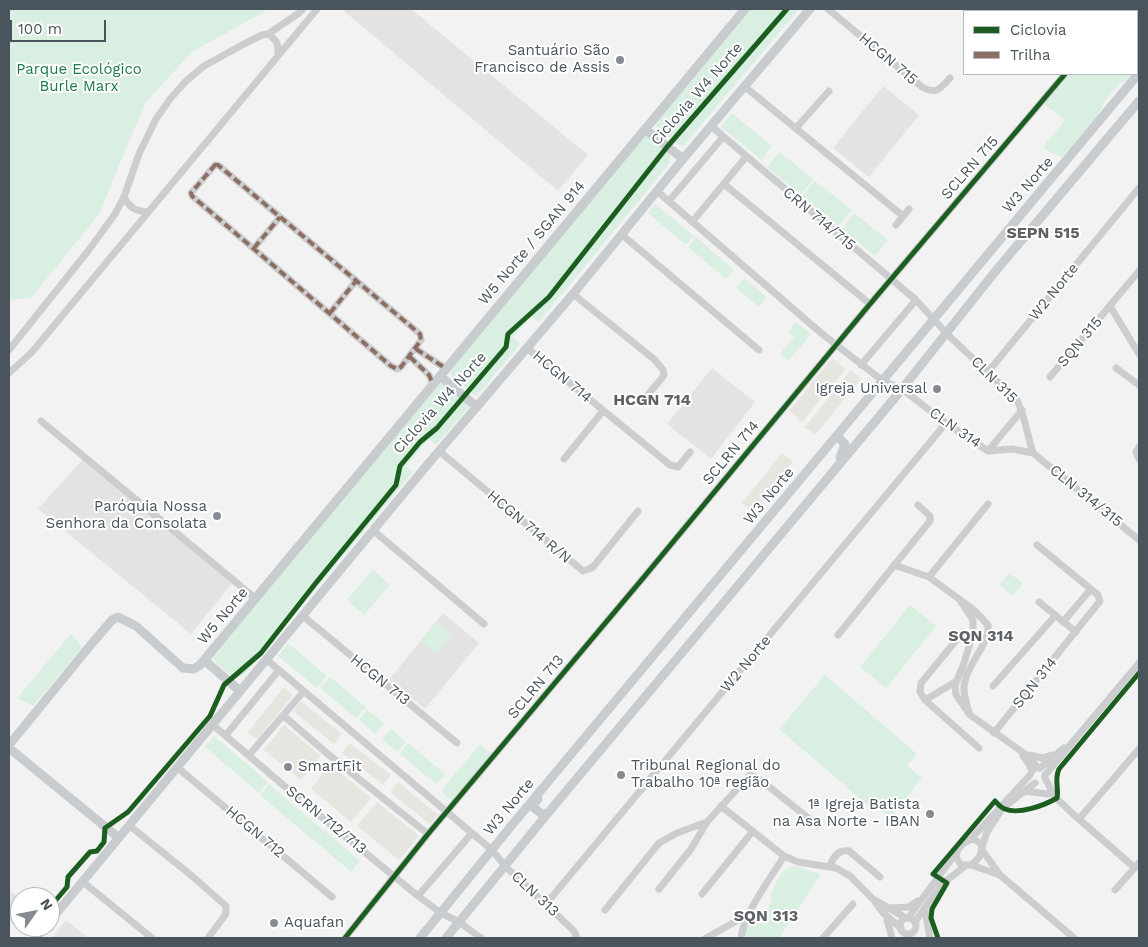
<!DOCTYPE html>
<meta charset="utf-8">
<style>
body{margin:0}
#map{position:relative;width:1148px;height:947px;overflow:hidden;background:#f2f2f2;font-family:"Work Sans",sans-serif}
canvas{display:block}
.frame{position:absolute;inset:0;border:10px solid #4a545d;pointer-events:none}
.legend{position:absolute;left:963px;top:10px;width:175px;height:65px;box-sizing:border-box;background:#fff;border:1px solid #b7bbbe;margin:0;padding:6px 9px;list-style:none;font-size:15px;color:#4a545d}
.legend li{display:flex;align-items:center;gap:10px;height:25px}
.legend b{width:25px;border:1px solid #b7bbbe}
.north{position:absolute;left:10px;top:887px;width:50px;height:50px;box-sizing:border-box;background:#fff;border:1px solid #b7bbbe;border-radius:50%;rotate:57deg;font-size:14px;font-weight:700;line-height:20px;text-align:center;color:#4a545d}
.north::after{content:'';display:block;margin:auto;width:18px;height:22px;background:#858b91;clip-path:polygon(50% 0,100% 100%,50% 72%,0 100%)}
.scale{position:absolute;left:10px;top:20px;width:96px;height:22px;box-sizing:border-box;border:2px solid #4a545d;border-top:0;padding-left:6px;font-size:15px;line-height:18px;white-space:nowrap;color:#4a545d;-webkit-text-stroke:4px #fff;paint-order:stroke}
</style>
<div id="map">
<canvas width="1148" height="947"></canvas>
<div class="frame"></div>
<ul class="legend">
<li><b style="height:6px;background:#1b5e20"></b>Ciclovia</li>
<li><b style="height:6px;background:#8d6e63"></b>Trilha</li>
</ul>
<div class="north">N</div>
<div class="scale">100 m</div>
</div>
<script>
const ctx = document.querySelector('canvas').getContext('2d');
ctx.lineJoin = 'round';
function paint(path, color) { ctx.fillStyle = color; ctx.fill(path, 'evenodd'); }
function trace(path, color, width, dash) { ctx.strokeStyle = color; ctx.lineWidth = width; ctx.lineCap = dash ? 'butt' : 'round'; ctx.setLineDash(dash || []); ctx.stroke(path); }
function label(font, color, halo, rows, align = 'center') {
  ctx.font = font + ' "Work Sans",sans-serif'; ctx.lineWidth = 4; ctx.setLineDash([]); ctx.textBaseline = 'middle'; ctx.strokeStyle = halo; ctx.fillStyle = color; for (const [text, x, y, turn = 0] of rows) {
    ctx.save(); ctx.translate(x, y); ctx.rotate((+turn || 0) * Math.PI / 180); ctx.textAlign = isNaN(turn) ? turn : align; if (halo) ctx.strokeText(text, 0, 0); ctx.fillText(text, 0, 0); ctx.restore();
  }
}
paint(new Path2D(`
 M832,358L846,369L802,422L789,411Z
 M851,370L861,379L815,435L805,427Z
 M782,453L793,462L753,512L742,503Z
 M284,687L293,695L257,740L248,732Z
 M301,701L342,734L334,744L293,711Z
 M284,725L321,756L301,780L264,750Z
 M350,743L391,775L383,785L342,753Z
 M330,764L371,798L351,822L311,789Z
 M398,782L438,815L430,824L390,792Z
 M377,802L419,836L399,860L357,826Z`), '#e6e5e0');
paint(new Path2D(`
 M345,9H411L588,155L558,191L344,11Z
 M883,86L919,115L869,177L833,148Z
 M712,368L755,402L711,459L667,424Z
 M84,458L234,581L191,634L38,509Z
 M443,613L479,643L425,709L389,680Z
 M11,891L20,899V905L14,916L18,920L14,925L9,921V895Z
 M66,920L88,938H52Z`), '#e4e3e3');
paint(new Path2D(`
 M9,9H269L192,52L145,103L99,214L31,298L9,300Z
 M749,9H799L684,145H678L656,127L657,119Z
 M1070,74H1133L1117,86L1104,103L1097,117L1062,157L1050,153L1043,147L1065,120L1044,104Z
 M732,113L772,146L762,160L721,127Z
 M648,135L670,153L669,164L539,322L531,316L513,337L520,344L482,390L476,395L473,394L451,375V367L641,138Z
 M780,152L813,179L801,195L767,167Z
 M815,181L852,210L839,226L802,196Z
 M656,204L694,236L686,245L648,213Z
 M854,213L888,240L875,256L842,229Z
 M696,237L734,270L726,279L688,247Z
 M744,278L767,297L759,307L736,288Z
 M796,322L811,334L788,361L780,354L794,337L788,332Z
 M442,383L469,403V407L436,445L429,439L406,466L413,472L243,676L234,678L212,659V655L439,384Z
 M373,570L390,585L364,615L347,600Z
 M1009,573L1023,583L1013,596L999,585Z
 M910,605L936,626L886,688L860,667Z
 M437,621L452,633L435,653L421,641Z
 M71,634L77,640L82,648L33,706L17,698Z
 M288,643L327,676L317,688L278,656Z
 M825,675L917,754L907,766L922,778L890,818L874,804L871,808L779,729Z
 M330,677L366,707L356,718L320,688Z
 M367,710L384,723L375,734L359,720Z
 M391,729L406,742L397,752L382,739Z
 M214,736L268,782L259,793L205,747Z
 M408,743L445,774L436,784L400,754Z
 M480,744L491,754L451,801L441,791Z
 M269,784L323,830L314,841L260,795Z
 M324,830L360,861L351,872L315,841Z
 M794,866L821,874L779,938H747L744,932L752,915L763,918L773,898L770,896C776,884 780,869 794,866Z`), '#d8efe1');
trace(new Path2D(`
 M828,9L922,87C936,95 940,89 950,78
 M988,9L991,11
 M1043,11L1046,9
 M1117,11L1119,9
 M268,34C276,39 279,44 278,53
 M744,86L903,216
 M711,126L916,300L947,334L1017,400C1025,416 1027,435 1033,453
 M796,128L829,91
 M215,165H218L420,334L421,340L401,367L397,369L391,366L192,196L191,193Z
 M724,184L870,304
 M657,191L821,333L883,381L902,389L946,423L988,451L1012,449L1033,453L1139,540
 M124,197C130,208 134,210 146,212
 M669,201L723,137
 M692,222L746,157
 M896,225L909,209
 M621,234L759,350
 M254,248L280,217
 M573,294L655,360L663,370L664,375L662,378L645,398
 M1110,306L1139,354
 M330,313L356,281
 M527,348L670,465L678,467L690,452
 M416,349L445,368
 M9,350L88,251L115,214L124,197L139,154L156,119L170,99L187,80L204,66L242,45L262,35L268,34L299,13L303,9
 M410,357L429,375L433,384
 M861,365L916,300
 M1116,368L1139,385
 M988,372L1139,188
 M9,373L32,352L317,9
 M1050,377L1139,271
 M41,421L255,598
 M1139,447L1136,452L1139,459
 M439,451L583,571L589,569L593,567L638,511
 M988,451L1022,410
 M564,459L603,411
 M374,531L484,624
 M894,565L929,577L974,610L988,625C991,643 964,667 964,688C964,696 967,705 969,712
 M929,577L988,504
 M960,600L973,620V633L964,663L955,685L956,695L970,715L1028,756L1038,768
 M1039,602L1076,632
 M303,616L457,743
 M1063,622L1091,589
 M838,635L930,521V516L918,505
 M267,660L492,850L505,866L574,931L577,938
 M957,681L925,700L920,692L921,683L963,632
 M993,686L1055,616
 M925,700L979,748
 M284,716L329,755L428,834
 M213,725L296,796L418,896L441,913L459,922L481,938
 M994,733L1100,601L1098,595L1037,545
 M226,735L279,670
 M249,755L304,691
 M1029,755L1042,758L1053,755
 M1023,756L1029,764L1032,771
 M178,768L332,897
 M1040,768L1064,748
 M1045,775L1139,663
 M1045,778L1055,797L1073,814L1135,868
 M1024,791L1048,794
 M1008,804L1035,783
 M721,806L784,856L798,862L836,868L850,876L873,899L906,918
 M1079,819L1139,749
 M130,826L192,876L226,906V914L208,938
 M971,839L1030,775
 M974,839L981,844C984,853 978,860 971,865H961L956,857C957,847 964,841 974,839Z
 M982,847L987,832L1000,812
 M982,850L1000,875L1074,938
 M971,865L1000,875
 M830,866C833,857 838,849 849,851L880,877
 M83,882L152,938
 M659,889L691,849L707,822L750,775L758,778L817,825
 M1115,890L1139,863
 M702,894L753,831
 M418,896L472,833
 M875,902L883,913L901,928
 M546,904L946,423
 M888,908L909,907L918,901
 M605,910L659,843L677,833L707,822
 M925,910L930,938
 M908,918L956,853
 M900 926a8 8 0 1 1 16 0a8 8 0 1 1-16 0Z
 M887,920L892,938
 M915,922L941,885L965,866
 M345,938L428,834L644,577L870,304L1065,74
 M706,938L749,914
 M741,938C743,914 771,878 784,856
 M823,938L853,904`), '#cccdcf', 7);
trace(new Path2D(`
 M645,129L683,159
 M440,376L477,407
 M837,436L845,444L840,457
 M204,660L240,691
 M9,745L89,647L112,620L118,617L136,626L183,668L194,669L200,665L745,9
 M9,748L119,838
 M538,799L534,804V808L542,814L548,813
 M50,921L428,464L573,294L683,159L810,9
 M36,938L45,927
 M420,938L512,825L1139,73
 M446,938L548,813L898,394L994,273L1139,101`), '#c8ccce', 9);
trace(new Path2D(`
 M215,165H218L420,334L421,340L401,367L397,369L391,366L192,196L191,193Z
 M254,248L280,217
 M330,313L356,281
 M416,349L445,368
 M410,357L429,375L433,384`), '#8d6e63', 4, [8, 4]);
trace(new Path2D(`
 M50,907L67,887L68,877L90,852L97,851L104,842L105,828L128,812L210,716L224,685L261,653L315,584L396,485L400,466L420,442L437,428L506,347L508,334L549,297L667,147L787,9
 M345,938L428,834L644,577L870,304L1065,74
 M938,938L931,918L932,909L947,883L933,874L995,801C998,804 1001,808 1005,809C1019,815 1045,805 1057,798C1059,787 1054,780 1059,769L1139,673`), '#1b5e20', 5);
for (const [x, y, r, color] of [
 [620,60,5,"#858b91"],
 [937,389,5,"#858b91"],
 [217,516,5,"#858b91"],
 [288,767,5,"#858b91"],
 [621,775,5,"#858b91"],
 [930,814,5,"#858b91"],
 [274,923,5,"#858b91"]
]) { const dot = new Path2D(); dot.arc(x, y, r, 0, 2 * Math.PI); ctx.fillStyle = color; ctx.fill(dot); trace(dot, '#fff', 2); }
label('15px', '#4a545d', '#fff', [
 ["Santuário São",610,51],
 ["Francisco de Assis",610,68],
 ["Igreja Universal",927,389],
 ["Paróquia Nossa",207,507],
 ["Senhora da Consolata",207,524],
 ["Tribunal Regional do",631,766,"left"],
 ["Trabalho 10ª região",631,783,"left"],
 ["SmartFit",298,767,"left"],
 ["1ª Igreja Batista",920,805],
 ["na Asa Norte - IBAN",920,822],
 ["Aquafan",284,923,"left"]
], 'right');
label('15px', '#4a545d', '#fff', [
 ["HCGN 715",888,59,40],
 ["Ciclovia W4 Norte",697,94,-49],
 ["SCLRN 715",970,168,-49],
 ["W3 Norte",1028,185,-49],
 ["CRN 714/715",819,219,40],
 ["W5 Norte / SGAN 914",532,243,-50],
 ["W2 Norte",1054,292,-51],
 ["SQN 315",1080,342,-50],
 ["HCGN 714",562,377,40],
 ["CLN 315",994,380,45],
 ["Ciclovia W4 Norte",440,403,-48],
 ["CLN 314",955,428,35],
 ["SCLRN 714",731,453,-50],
 ["W3 Norte",769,496,-50],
 ["CLN 314/315",1086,496,39],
 ["HCGN 714 R/N",529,527,40],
 ["W5 Norte",223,616,-50],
 ["W2 Norte",746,664,-50],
 ["HCGN 713",380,680,39],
 ["SQN 314",1035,683,-51],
 ["SCLRN 713",536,687,-50],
 ["W3 Norte",509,807,-50],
 ["SCRN 712/713",326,820,39],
 ["HCGN 712",255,832,40],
 ["CLN 313",535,894,43]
]);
label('15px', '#1e7a4b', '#fff', [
 ["Parque Ecológico",79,70],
 ["Burle Marx",79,87]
]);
label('bold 16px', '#5e6165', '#fff', [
 ["SEPN 515",1043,233],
 ["HCGN 714",652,400],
 ["SQN 314",981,636],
 ["SQN 313",766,916]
]);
</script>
